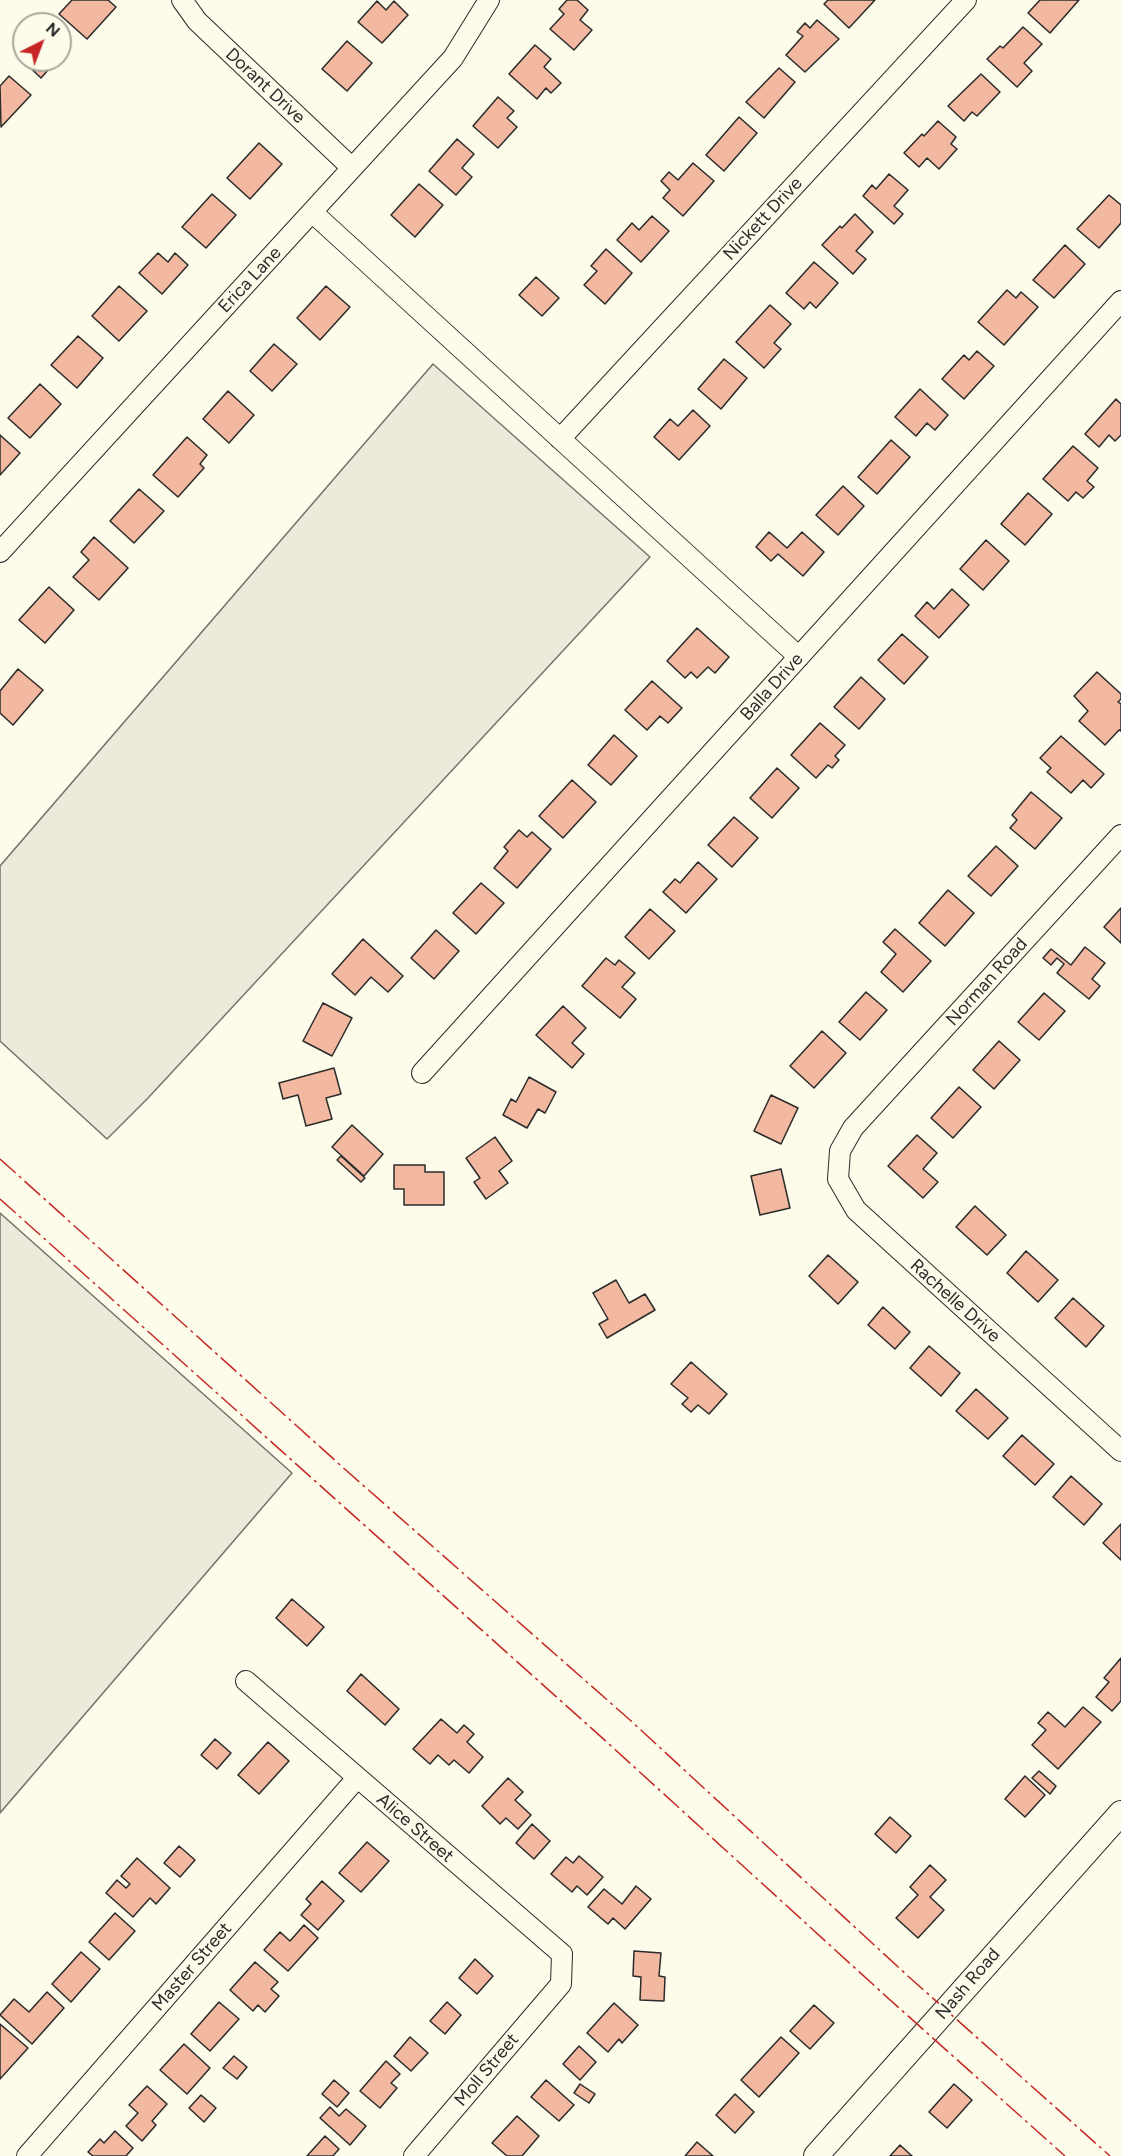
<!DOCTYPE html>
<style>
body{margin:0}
#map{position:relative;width:1121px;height:2156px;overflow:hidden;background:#fdfbea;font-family:Figtree,sans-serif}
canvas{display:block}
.north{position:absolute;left:12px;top:12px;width:60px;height:60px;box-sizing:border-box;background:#fdfbea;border:2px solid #a9a89e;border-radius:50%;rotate:42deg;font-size:16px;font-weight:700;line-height:24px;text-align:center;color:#2b2b2b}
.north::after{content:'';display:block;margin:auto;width:21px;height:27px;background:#c62828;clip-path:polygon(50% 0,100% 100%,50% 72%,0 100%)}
</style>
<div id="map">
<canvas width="1121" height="2156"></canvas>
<div class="north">N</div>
</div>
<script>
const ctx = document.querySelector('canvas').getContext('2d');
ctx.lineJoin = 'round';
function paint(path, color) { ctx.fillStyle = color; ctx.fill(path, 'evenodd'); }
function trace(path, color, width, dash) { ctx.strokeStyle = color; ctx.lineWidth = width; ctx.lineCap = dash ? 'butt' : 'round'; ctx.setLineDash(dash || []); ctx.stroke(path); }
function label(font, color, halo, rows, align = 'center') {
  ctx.font = font + ' Figtree,sans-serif'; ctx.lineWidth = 4.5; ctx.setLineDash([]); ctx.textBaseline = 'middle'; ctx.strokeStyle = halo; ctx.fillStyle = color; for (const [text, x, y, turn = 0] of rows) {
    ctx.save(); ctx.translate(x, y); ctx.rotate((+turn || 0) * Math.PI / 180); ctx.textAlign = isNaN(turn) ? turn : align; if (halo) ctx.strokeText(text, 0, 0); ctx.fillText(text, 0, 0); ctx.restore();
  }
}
const green = new Path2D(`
 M433,364L650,557L148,1098L107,1139L0,1041V866Z
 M0,1213L292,1473L0,1813Z`);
paint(green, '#ecebdb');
trace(green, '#74746e', 1.5);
const building = new Path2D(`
 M72,0H108L116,7L87,39L59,14Z
 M567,0H577L588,10L580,20L592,30L574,50L550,29L564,14L559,9Z
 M828,0H875L849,28L824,4Z
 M1040,0H1079L1050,33L1028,13Z
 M377,1L386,10L394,1L408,15L382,43L358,22Z
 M817,20L839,39L805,72L786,55L803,36L797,32L805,23L810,28Z
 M1023,27L1042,44L1024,63L1032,71L1017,87L987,59L1000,46L1003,48Z
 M60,37L70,46L60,56Z
 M347,41L372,63L347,91L322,69Z
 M535,45L551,59L544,67L561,83L551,93L546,88L537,99L509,74Z
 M24,55V60H57L41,78L21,59Z
 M779,68L795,82L764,118L746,102Z
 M981,74L1000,92L977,116L972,112L964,121L948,106Z
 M9,76L31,95L1,127L0,86Z
 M498,97L514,111L507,118L517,127L498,148L473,126Z
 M739,117L757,133L724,171L706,155Z
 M938,121L956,137L951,144L957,149L939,169L927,158L919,167L904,153L922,134L924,136Z
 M457,139L474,154L462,168L472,177L456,195L429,171Z
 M259,143L282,164L250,199L227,178Z
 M693,163L714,181L683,216L663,198L670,190L661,181L669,172L678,180Z
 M889,174L908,190L894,206L903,214L894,224L863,196L872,185L876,189Z
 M419,184L443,205L415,237L391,215Z
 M212,194L236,215L206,248L182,227Z
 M1109,195L1121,205V223L1099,248L1077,229Z
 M855,214L873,232L856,251L866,259L853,274L822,245L840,226L842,228Z
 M652,216L669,231L641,262L617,240L632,223L639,230Z
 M1065,245L1085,264L1054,298L1033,280Z
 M606,249L632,273L605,304L584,285L597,271L591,266Z
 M158,253L168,262L175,253L188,265L162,294L139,273Z
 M814,262L838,283L816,308L810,302L804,309L786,293Z
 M536,277L559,298L542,316L519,295Z
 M119,286L147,311L119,341L92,316Z
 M326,286L350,307L320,340L297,318Z
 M1007,290L1016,298L1021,292L1038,307L1004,345L978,322Z
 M770,305L791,324L774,343L781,349L764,368L736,342Z
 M78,336L103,358L77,388L51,365Z
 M274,344L297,364L272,391L250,371Z
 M977,351L994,366L964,399L942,379L964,355L969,360Z
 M724,359L747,378L721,409L698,389Z
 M40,384L61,404L30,438L8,418Z
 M920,389L948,415L935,430L927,423L916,436L895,417Z
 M228,391L254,415L229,443L203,419Z
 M1116,399L1121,404V435L1115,441L1109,435L1099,447L1085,434Z
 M693,410L710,426L679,460L654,437L670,419L678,426Z
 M0,435L20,453L0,475Z
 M187,437L207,455L200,464L204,468L178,497L153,475Z
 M891,440L910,457L877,494L858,477Z
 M1073,446L1098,468L1087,481L1094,487L1083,498L1076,492L1068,501L1043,479Z
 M843,486L864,506L838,535L816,515Z
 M139,489L164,511L134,543L110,521Z
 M1028,493L1052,514L1025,545L1001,524Z
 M769,532L787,548L802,532L824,552L803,576L778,554L771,561L756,547Z
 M94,537L128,568L99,600L73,577L89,560L81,552Z
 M986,540L1009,561L983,590L960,569Z
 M49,587L74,610L45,643L19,620Z
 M952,589L969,605L939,638L915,616L927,602L934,609Z
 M697,628L729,657L715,673L708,667L697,678L691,672L685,678L667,661Z
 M902,634L928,657L904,684L878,660Z
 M18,669L43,690L13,725L0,713V691Z
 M1097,672L1121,694V699L1118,702L1121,704V731L1119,730L1105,745L1079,721L1088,711L1074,696Z
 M861,677L885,699L859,729L834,707Z
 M652,681L682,708L668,723L660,716L647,730L625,710Z
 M820,723L845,745L835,756L839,760L832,768L828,765L816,778L791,755Z
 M614,735L637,756L611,785L588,765Z
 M1061,736L1104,774L1091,788L1083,780L1071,793L1047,772L1051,768L1040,758Z
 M777,768L799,788L772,818L750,798Z
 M572,780L596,802L563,838L539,816Z
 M1031,792L1062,818L1035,849L1010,828L1017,820L1012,815Z
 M734,817L758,838L732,867L708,845Z
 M519,830L527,837L532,832L551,849L517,888L494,868L508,851L504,847Z
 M996,846L1018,866L991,896L968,876Z
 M698,862L717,879L686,913L663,892L675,879L680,883Z
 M481,883L504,903L476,934L453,913Z
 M948,890L974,913L945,946L919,923Z
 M1121,908V943L1104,927Z
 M650,909L675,931L649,959L625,937Z
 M895,929L931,961L903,992L881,972L896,954L883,942Z
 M436,930L459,951L434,979L411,958Z
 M363,939L403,976L388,992L371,977L355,995L332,974Z
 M1085,947L1105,963L1092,979L1100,986L1089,999L1057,973L1064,964L1057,958L1051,965L1043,958L1051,949L1071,965Z
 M606,958L615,965L619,960L635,973L622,987L636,999L620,1018L582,986Z
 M866,992L887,1010L860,1040L839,1022Z
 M1044,993L1065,1011L1039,1040L1018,1022Z
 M323,1003L352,1018L332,1056L303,1041Z
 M563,1006L586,1028L572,1043L584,1054L572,1068L536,1035Z
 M822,1031L846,1053L814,1088L790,1066Z
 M999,1041L1020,1060L994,1089L973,1070Z
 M334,1068L341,1094L326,1098L332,1119L306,1126L298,1095L283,1099L279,1083Z
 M529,1077L556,1092L545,1113L538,1109L527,1128L503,1115L511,1099L516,1102Z
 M959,1087L981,1107L953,1138L931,1118Z
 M771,1095L798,1108L781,1144L754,1131Z
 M352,1125L383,1154L364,1176L332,1147Z
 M917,1135L937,1153L923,1169L938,1182L923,1198L888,1166Z
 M495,1137L512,1161L499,1171L508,1183L486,1199L474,1182L480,1178L466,1158Z
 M341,1156L365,1178L361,1182L337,1160Z
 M394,1165H425V1172H444V1205H404V1189H394Z
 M781,1169L790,1208L760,1215L751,1176Z
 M975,1206L1006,1235L987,1255L956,1227Z
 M1026,1251L1058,1280L1038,1302L1007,1273Z
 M828,1255L858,1282L838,1304L809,1276Z
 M616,1280L629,1303L645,1294L655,1310L607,1338L599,1324L608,1319L593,1293Z
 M1073,1298L1104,1326L1086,1347L1055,1318Z
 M883,1307L910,1332L895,1349L868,1325Z
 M929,1346L960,1373L941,1396L910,1368Z
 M691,1362L727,1394L709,1414L698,1405L691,1412L682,1404L688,1398L671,1384Z
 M976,1389L1008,1418L988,1439L956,1411Z
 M1022,1435L1054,1464L1035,1485L1003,1456Z
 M1071,1476L1102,1504L1084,1525L1053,1497Z
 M1121,1524V1560L1103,1543Z
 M292,1599L324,1627L307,1646L276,1618Z
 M1121,1658V1701L1112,1711L1096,1697L1109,1682L1104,1678Z
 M361,1674L399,1709L385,1725L347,1691Z
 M1083,1707L1101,1722L1058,1769L1032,1745L1046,1730L1038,1723L1048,1712L1065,1727Z
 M441,1719L457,1733L464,1725L474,1734L467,1742L483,1757L469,1773L454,1760L449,1765L438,1755L430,1764L413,1749Z
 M215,1739L231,1753L217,1769L201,1755Z
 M268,1742L289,1761L259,1794L238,1775Z
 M1039,1771L1056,1786L1050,1794L1032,1778Z
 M1025,1776L1045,1795L1025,1817L1005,1799Z
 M508,1778L523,1792L515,1800L531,1815L518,1829L506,1818L500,1824L482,1806Z
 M890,1817L911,1836L896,1853L875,1834Z
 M532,1824L550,1841L534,1859L516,1843Z
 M367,1842L389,1861L361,1892L339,1873Z
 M179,1846L195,1860L180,1877L164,1863Z
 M579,1856L603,1877L587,1895L577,1886L572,1892L551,1874L566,1857L573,1863Z
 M137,1858L170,1888L156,1904L150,1898L133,1917L106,1893L117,1880L126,1888L130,1884L121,1876Z
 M930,1865L946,1880L930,1897L944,1910L918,1938L896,1918L918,1895L910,1887Z
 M322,1881L344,1901L318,1930L301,1915L311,1904L306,1899Z
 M636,1886L651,1899L625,1929L613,1918L608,1924L588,1907L604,1889L622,1904Z
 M115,1913L135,1931L109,1960L89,1942Z
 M304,1925L318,1938L288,1971L264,1950L280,1932L290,1941Z
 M634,1951L661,1953L659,1976L665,1977L664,2001L640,2000L641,1977L633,1976Z
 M81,1952L100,1969L71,2002L52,1984Z
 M475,1959L493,1976L477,1994L459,1978Z
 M255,1962L278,1982L271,1989L279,1996L265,2012L258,2005L253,2011L230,1990Z
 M47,1992L64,2008L32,2044L0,2015L14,1999L29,2012Z
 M219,2002L239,2019L210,2051L191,2034Z
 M447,2002L461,2015L445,2034L430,2021Z
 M614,2003L638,2025L622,2043L619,2039L608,2052L587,2033Z
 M814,2005L834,2023L810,2049L790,2031Z
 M0,2024L28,2048L0,2079Z
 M410,2037L428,2053L411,2071L394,2056Z
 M781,2037L799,2053L759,2097L741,2080Z
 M184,2044L210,2068L187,2094L160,2070Z
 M579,2046L596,2062L580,2080L563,2064Z
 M234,2056L247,2067L237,2079L223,2068Z
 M386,2061L400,2074L391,2083L397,2088L380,2108L360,2091Z
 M334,2080L349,2093L337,2107L322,2094Z
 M546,2080L574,2105L559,2121L531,2097Z
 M580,2084L595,2094L589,2103L574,2093Z
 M954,2084L972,2100L947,2128L929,2112Z
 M147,2086L167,2104L152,2121L156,2125L142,2141L126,2126L138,2113L129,2105Z
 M735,2094L754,2112L735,2133L716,2115Z
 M201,2095L216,2108L204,2122L189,2108Z
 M330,2107L339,2116L346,2109L366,2126L350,2145L320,2118Z
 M517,2116L539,2136L522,2156H507L492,2143Z
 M115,2131L133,2148L126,2156H93L88,2152L100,2139L104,2143Z
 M325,2136L339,2149L333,2156H307Z
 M697,2142L713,2156H685Z
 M900,2145L912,2156H890Z`);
paint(building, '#f2b8a0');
trace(building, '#2b2b2b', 1.5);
const minor = new Path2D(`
 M182,0L197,21L352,168
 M312,212L799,657
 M560,439L966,0
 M0,552L453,58L489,0
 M1121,835L853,1128L840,1151L838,1179L856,1210L1121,1451
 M422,1073L1121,301
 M246,1681L562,1954L561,1984L414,2156
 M27,2156L357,1778`);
const major = new Path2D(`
 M816,2156L1121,1813`);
trace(minor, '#2b2b2b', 22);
trace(major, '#2b2b2b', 26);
trace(minor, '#fdfbea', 20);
trace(major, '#fdfbea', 24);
trace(new Path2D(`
 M0,1159L348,1472L630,1720L909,1977L1110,2156
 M0,1199L609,1744L889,1999L1065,2156`), '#c62828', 1.5, [21, 4.5, 3, 4.5]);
label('18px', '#2b2b2b', '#fdfbea', [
 ["Dorant Drive",265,86,43],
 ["Nickett Drive",763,219,-47],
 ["Erica Lane",250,280,-47],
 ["Balla Drive",772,687,-48],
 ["Norman Road",987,982,-48],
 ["Rachelle Drive",955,1301,42],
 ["Alice Street",415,1828,41],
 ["Master Street",192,1967,-49],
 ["Nash Road",968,1984,-49],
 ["Moll Street",487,2070,-50]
]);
</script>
